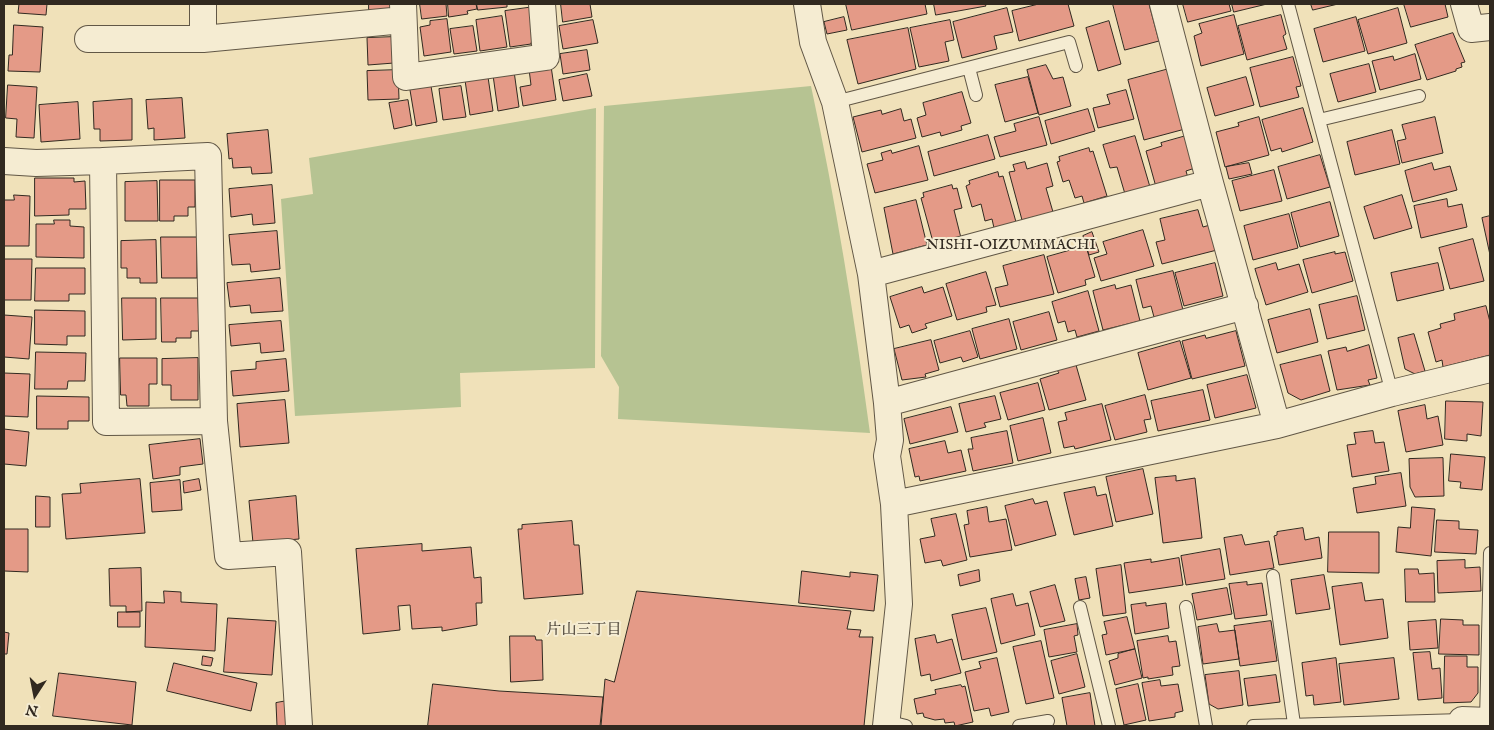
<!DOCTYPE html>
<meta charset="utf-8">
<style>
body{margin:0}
#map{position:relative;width:1494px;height:730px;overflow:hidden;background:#f0e1b9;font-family:"IM FELL English",serif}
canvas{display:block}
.frame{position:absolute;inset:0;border:5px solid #312920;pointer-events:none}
.north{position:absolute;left:10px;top:670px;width:50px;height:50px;-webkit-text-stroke:4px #f5ecd2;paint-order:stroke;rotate:191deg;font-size:14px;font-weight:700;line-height:20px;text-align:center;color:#312920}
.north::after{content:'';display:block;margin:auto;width:18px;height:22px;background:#312920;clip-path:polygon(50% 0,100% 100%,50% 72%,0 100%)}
</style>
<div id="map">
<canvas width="1494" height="730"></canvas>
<div class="frame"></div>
<div class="north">N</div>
</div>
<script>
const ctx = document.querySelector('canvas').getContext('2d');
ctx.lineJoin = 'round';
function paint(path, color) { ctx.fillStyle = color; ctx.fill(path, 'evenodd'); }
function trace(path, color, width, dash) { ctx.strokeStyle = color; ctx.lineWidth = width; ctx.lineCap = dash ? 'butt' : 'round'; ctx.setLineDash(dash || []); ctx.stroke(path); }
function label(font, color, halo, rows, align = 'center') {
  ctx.font = font + ' "IM FELL English","Noto Serif JP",serif'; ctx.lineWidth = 4; ctx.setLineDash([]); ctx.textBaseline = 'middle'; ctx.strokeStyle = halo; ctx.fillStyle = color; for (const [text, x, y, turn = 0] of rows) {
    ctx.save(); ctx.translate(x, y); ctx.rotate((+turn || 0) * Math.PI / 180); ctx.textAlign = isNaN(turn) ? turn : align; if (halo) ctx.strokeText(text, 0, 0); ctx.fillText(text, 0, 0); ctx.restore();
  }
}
paint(new Path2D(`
 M811,86C836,202 854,315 870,433L618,419L619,387L601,356L604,106Z
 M596,108L595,368L460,373L461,407L295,416L281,199L313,194L309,158Z`), '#b6c392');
const building = new Path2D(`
 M14,4H47L46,15L18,13L19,4Z
 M369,4H393V9L369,11Z
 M420,4H446L447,16L422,19Z
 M448,4H476L477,9L467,11L468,14L449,17Z
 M477,4H507V7L478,10Z
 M561,4H590L592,17L563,22Z
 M846,4H925L927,14L852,30Z
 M934,4H985L986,6L936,15Z
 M1039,4H1068L1074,26L1019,41L1012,11Z
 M1113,4H1149L1159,41L1125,50Z
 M1183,4H1229L1231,11L1188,22Z
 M1232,4H1267L1234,12Z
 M1311,4H1338L1313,10Z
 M1404,4H1445L1448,17L1411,27Z
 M534,7L535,23L531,44L510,47L505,11Z
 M1007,8L1013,32L994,36L997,49L962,58L953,22Z
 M1398,8L1407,43L1368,54L1358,20Z
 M1234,15L1244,54L1201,66L1194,36L1202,33L1199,24Z
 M1281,15L1286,34L1283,36L1287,49L1247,60L1238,26Z
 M502,16L507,47L480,51L476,20Z
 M844,17L847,30L827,34L824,22Z
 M1356,17L1365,51L1323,62L1314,29Z
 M447,19L451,52L424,56L420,27L430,25V21Z
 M593,20L598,43L563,49L559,26Z
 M950,20L954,40L945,42L949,61L919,67L910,28Z
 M1109,21L1121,64L1098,71L1086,28Z
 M14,25L43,27L40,72L8,71L9,55H12Z
 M473,26L477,51L454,54L450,29Z
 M908,28L916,69L858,84L847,40Z
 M1453,33L1465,62L1461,63L1462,67L1456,69V71L1427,80L1415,45Z
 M394,37V63L368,65L367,38Z
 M587,50L590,70L563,74L560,54Z
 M1415,54L1421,79L1380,90L1372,61L1393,56L1394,60Z
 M1293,57L1301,86L1296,87L1299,97L1260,107L1250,68Z
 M1369,64L1376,92L1338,102L1330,74Z
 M1046,65L1053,79L1063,77L1071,106L1039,115L1027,70Z
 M551,66L556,100L523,106L520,87L531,85L529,69Z
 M1169,69L1185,129L1144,140L1128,80Z
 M398,70L399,99L368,100L367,71Z
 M514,71L519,107L498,111L493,75Z
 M587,74L592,96L563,101L559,80Z
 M488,77L493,111L470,115L465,80Z
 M1028,77L1038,113L1005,122L995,85Z
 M1246,77L1254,105L1215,116L1207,88Z
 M8,85L37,87L34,138L16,137L17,119L6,118Z
 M431,86L437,122L416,126L410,90Z
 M461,86L466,117L443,120L439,89Z
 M1126,90L1134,119L1098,128L1093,108L1110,104L1107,95Z
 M962,92L971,123L961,126L962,130L941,136L940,132L922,137L917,118L926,115L923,103Z
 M182,98L185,138L154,140V128L148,129L146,100Z
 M132,99V140L100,141V129H94L93,102Z
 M408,100L412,125L394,129L389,103Z
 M78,102L80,139L41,142L39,105Z
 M1303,108L1313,142L1282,152L1281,148L1271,151L1262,120Z
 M901,109L904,121L911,119L916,138L862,152L853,117L881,110L882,114Z
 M1088,109L1095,131L1051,144L1045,121Z
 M1039,117L1047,145L1000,157L994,137L1016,131L1014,124Z
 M1259,117L1269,155L1225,167L1216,132L1239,126L1238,123Z
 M1435,117L1443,153L1402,163L1397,141L1406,139L1402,125Z
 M268,130L272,173L252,174L251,167L233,168L232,158L229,159L227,134Z
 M1392,130L1400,164L1355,175L1347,142Z
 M988,135L995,159L934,176L928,152Z
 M1135,136L1150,187L1125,194L1117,167L1110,168L1103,145Z
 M1186,136L1195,168L1186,171L1188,178L1156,187L1146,151L1162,146L1161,143Z
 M919,146L928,180L875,193L867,164L883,160L881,153L891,150L892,153Z
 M1089,148L1090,152L1093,151L1107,196L1084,203L1082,196L1075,198L1069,180L1063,182L1057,162L1060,161L1059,157Z
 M1320,155L1330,187L1287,199L1278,167Z
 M1025,162L1027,169L1047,163L1053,186L1046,188L1053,212L1022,220L1009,172L1015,171L1013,165Z
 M1249,163L1252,174L1229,179L1226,167Z
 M1432,163L1434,170L1450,166L1457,190L1413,202L1405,171Z
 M1274,170L1282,201L1240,211L1232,181Z
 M998,172L999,177L1003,176L1016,222L994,228L992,219L985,221L981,204L972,207L966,186L970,184L969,181Z
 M35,178H74V182L85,181L86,209H69V215L35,216Z
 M160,180H195V207H188V216H174V221H160Z
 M157,181L158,221H125V182Z
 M272,185L275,223L253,225L252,214L231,217L229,189Z
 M952,185L953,189L957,188L962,208L954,210L961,238L942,243L941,240L933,242L921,198L924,197L923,193Z
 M14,195L30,196L29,246H4V200H14Z
 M1402,195L1412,228L1374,239L1364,207Z
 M1447,199L1448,207L1462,204L1467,227L1421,238L1414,206Z
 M916,200L927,245L893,254L884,208Z
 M1330,202L1339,236L1300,247L1291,213Z
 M1198,210L1203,227L1210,225L1217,250L1162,264L1156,242L1165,240L1160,219Z
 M1289,214L1298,248L1253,260L1244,226Z
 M1490,216V255L1482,218Z
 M54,220H70V226L84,227V258L36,257V224H54Z
 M1143,230L1154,266L1101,281L1094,258L1107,254L1103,242Z
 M277,231L280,269L251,272L250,264L232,265L229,235Z
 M1092,232L1099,252L1089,255L1083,236Z
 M161,237H197V278H162Z
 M1473,239L1484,281L1450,289L1439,248Z
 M156,240L157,283H140V278H127V268H121V241Z
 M1086,246L1095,277L1085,280L1086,285L1058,293L1047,257Z
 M1335,252V254L1345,252L1353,281L1312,293L1303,260Z
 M1044,255L1054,294L1000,307L995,288L1008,285L1003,266Z
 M4,259H32L31,300H4Z
 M1215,263L1223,296L1184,306L1175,273Z
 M1276,263L1278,270L1299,264L1308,292L1266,305L1255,269Z
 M1438,263L1444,290L1397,301L1391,273Z
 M36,268H85V294H69V301H35Z
 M1173,271L1183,310L1154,317L1151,306L1143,308L1136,280Z
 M986,272L996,305L986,307L987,312L957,320L946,284Z
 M280,278L283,311L251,313L250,305L230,307L227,283Z
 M1115,285L1116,289L1131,285L1140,321L1103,330L1093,291Z
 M922,287L924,293L943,287L952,316L925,324L927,328L912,333L909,325L900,328L890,297Z
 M1088,291L1099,331L1077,337L1075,330L1068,332L1065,321L1058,323L1052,302Z
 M1357,296L1365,330L1327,339L1319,305Z
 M122,298H156V339L123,340Z
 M161,298H198L199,331H191V338H176V342H162Z
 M1486,306L1490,322V355L1443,367L1442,360L1436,362L1428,332L1441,328L1440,324L1455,320L1454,314Z
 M1310,309L1318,342L1277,353L1268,320Z
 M35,310L85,311V336H67V345L35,344Z
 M1049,312L1057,340L1021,350L1013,322Z
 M4,315L32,317L29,359L4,357Z
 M1009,319L1017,349L980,359L972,329Z
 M281,321L284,351L261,353L260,343L231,346L229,325Z
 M970,331L978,357L963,362L961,357L940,363L934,341Z
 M1236,331L1245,366L1192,379L1182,341L1205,335L1206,338Z
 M1414,334L1425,371L1415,374L1405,369L1398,338Z
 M931,340L939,370L925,374L926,377L902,380L894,349Z
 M1180,341L1191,378L1148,390L1138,353Z
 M1369,345L1377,378L1368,380L1370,385L1337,390L1328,351L1346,347L1347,351Z
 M36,352L86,353L85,381H68L67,389H35Z
 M1321,355L1330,391L1301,400L1288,393L1280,365Z
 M120,358H157V384H149V406H127L126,395H121Z
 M198,358V400H171V385H162V359Z
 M286,359L289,391L233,396L231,371L256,369V362Z
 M1076,365L1086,400L1049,410L1040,379L1059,373L1057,370Z
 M4,373L30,374L28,417L4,416Z
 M1247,375L1256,408L1215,418L1207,385Z
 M1038,383L1045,410L1008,420L1000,393Z
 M1203,390L1210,420L1158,431L1151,401Z
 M1145,395L1151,419L1144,420L1147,432L1115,440L1105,406Z
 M37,396L89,397V421H68V429H37Z
 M995,396L1001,419L984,423L986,427L966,432L959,404Z
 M285,400L289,443L240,447L237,404Z
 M1446,401L1483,402L1481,436L1467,434V441L1445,439Z
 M1102,404L1111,440L1075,449L1074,446L1064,448L1058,422L1067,420L1065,413Z
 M1425,405L1427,419L1438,416L1443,445L1406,452L1398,411Z
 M951,407L958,432L910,444L904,419Z
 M1043,418L1051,453L1018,461L1010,426Z
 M4,429L29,432L26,466L4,464Z
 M1007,431L1013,463L973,471L968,449H973L971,438Z
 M1373,431L1375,443L1384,442L1389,471L1352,477L1347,445L1356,444L1354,433Z
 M200,439L203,464L180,467V475L153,479L149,445Z
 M945,441L948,453L961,450L966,471L920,481L919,476L915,477L909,449Z
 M1451,454L1485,457L1482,490L1460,488L1461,482L1449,481Z
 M1443,458L1444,496L1415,497L1410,487L1409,459Z
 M1143,469L1153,514L1116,522L1106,477Z
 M1401,473L1406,506L1357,513L1353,488L1376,484L1375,477Z
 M1176,476V481L1195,478L1202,538L1163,543L1155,478Z
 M140,479L145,533L66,539L62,494L81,493L80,484Z
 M199,479L201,490L184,493L183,482Z
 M180,480L182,510L152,512L150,483Z
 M1095,487L1097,496L1106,494L1113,526L1074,535L1064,493Z
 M36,496L50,497V527H36Z
 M296,496L299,539L253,543L249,501Z
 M1033,499L1035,504L1047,501L1056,535L1015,546L1005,506Z
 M987,507L989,522L1006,519L1012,550L970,557L964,525L969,524L967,511Z
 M1412,507L1435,509L1431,556L1396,552L1398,527L1410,528Z
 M956,514L967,560L943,566L941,560L925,563L920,539L935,536L931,519Z
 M1437,520L1459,521V529L1478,530L1476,554L1435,552Z
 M572,521L574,545H579L583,594L524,599L518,529H522V525Z
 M1303,528L1305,540L1319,537L1322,558L1279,565L1274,536L1277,535V532Z
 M4,529H28V572L4,571Z
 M1329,532H1379V573L1328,572Z
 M1242,535L1245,545L1269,541L1274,568L1230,575L1224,538Z
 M422,544V551L471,547L474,578L481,577L482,603H476L477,625L442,631V627L412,629L410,605L398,606L400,630L363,634L356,549Z
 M1220,549L1225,579L1186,585L1181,556Z
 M1179,558L1183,585L1129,593L1124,563L1151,559V562Z
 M1465,560V568L1480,567L1481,591L1438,593L1437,561Z
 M1121,565L1126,613L1103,616L1096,569Z
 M141,568L142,611L126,612V606H110L109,569Z
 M1405,569H1418L1419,574L1434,573L1435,602H1406Z
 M979,570L980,581L960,586L958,575Z
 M802,571L850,577V572L878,575L874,611L799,603Z
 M1324,575L1330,609L1296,614L1291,580Z
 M1086,577L1090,598L1079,600L1075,579Z
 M1247,582V585L1262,583L1267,615L1235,619L1229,584Z
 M1362,583L1365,601L1383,599L1388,638L1340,645L1332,587Z
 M1055,585L1065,621L1040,627L1030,592Z
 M1227,588L1232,614L1197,620L1192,594Z
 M164,591L181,592V602L217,604L215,651L145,647L146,602L164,603Z
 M637,591L851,611L847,629L861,630L859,637H873L864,726H601L605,679L614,682Z
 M1013,594L1016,606L1028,603L1035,635L1001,644L991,599Z
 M1146,603V606L1166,603L1169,628L1135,634L1131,605Z
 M986,608L997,652L962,660L952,615Z
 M118,612H140V627H118Z
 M1127,617L1135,649L1106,655L1102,635L1107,634L1104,622Z
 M228,618L276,621L272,675L224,672Z
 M1441,619L1463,620V625H1479V655L1439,654Z
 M1436,620L1438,648L1410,650L1408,622Z
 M1271,621L1277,661L1240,666L1234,626Z
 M1077,624L1078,635L1074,636L1077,652L1049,657L1044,630Z
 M1217,624L1219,632L1235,630L1239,659L1203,664L1198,627Z
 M4,632L9,633L7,654H4Z
 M935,635L937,643L952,639L961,673L931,681L930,674L921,676L915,639Z
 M510,636H535L536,640H542L543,680L511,682Z
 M1168,636L1169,642L1176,641L1180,666L1172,667L1173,675L1148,679V677L1143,678L1137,641Z
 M1041,641L1054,698L1026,704L1013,647Z
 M1135,649L1142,678L1115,685L1109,661L1118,658V654Z
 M1430,652L1432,669L1440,668L1442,698L1418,700L1413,653Z
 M1077,654L1085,687L1059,694L1051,661Z
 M203,656L213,658L211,666L202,665Z
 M1445,656H1467V667H1478V693L1471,702L1444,703Z
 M997,658L1009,712L991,716L989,708L974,711L965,672L981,668L979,662Z
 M1336,658L1341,702L1314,705L1313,695L1306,696L1302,663Z
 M1394,658L1399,699L1344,705L1339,664Z
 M174,663L257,683L251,711L167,691Z
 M1239,671L1243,705L1218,709L1209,704L1205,675Z
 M59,673L136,682L132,725L53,716Z
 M1276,675L1280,702L1248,706L1244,679Z
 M1160,680L1161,686L1178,684L1183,711L1175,713V717L1149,721L1142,683Z
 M433,684L499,691L603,697L600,726H428Z
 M1138,684L1146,720L1124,725L1116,689Z
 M961,685L962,687L965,686L973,722L955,726L954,722L945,723L944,719L935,720L924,717L923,713L917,714L914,699L936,694L935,690Z
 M1090,693L1095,726H1067L1062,698Z
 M287,701L289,726H277L276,703Z`);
paint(building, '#e49a87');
trace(building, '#312920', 1);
const lane = new Path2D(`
 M1288,4L1392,393
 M969,68L976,95
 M835,102L1069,42L1076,66
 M1319,120L1419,96
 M1273,576L1294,724
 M1080,607L1109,726
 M1186,607L1206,726
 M1486,720L1490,553
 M886,721L906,726
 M1019,726L1048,721
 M1253,726L1462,720`);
const street = new Path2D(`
 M203,4V39
 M403,4L406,77L546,57L542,4
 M807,4L813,42L835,102L871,274L887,403L890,440L887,456L894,504L899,604L886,726
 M1163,4L1210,183L1277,425
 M1464,4L1471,29L1490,27
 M88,39H203L403,20
 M4,161L36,163L103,161
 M871,274L1210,183
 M887,403L1245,306
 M214,421L106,422L103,161L208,156L214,421L228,556L288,552L299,726
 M894,504L1277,425L1392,393L1490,369
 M1461,726L1462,720L1490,721`);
trace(lane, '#615746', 14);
trace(street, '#615746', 28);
trace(lane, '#f5ecd2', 12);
trace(street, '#f5ecd2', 26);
label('15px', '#312920', '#f5ecd2', [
 ["NISHI-OIZUMIMACHI",1011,246],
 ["片山三丁目",584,631]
]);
</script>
